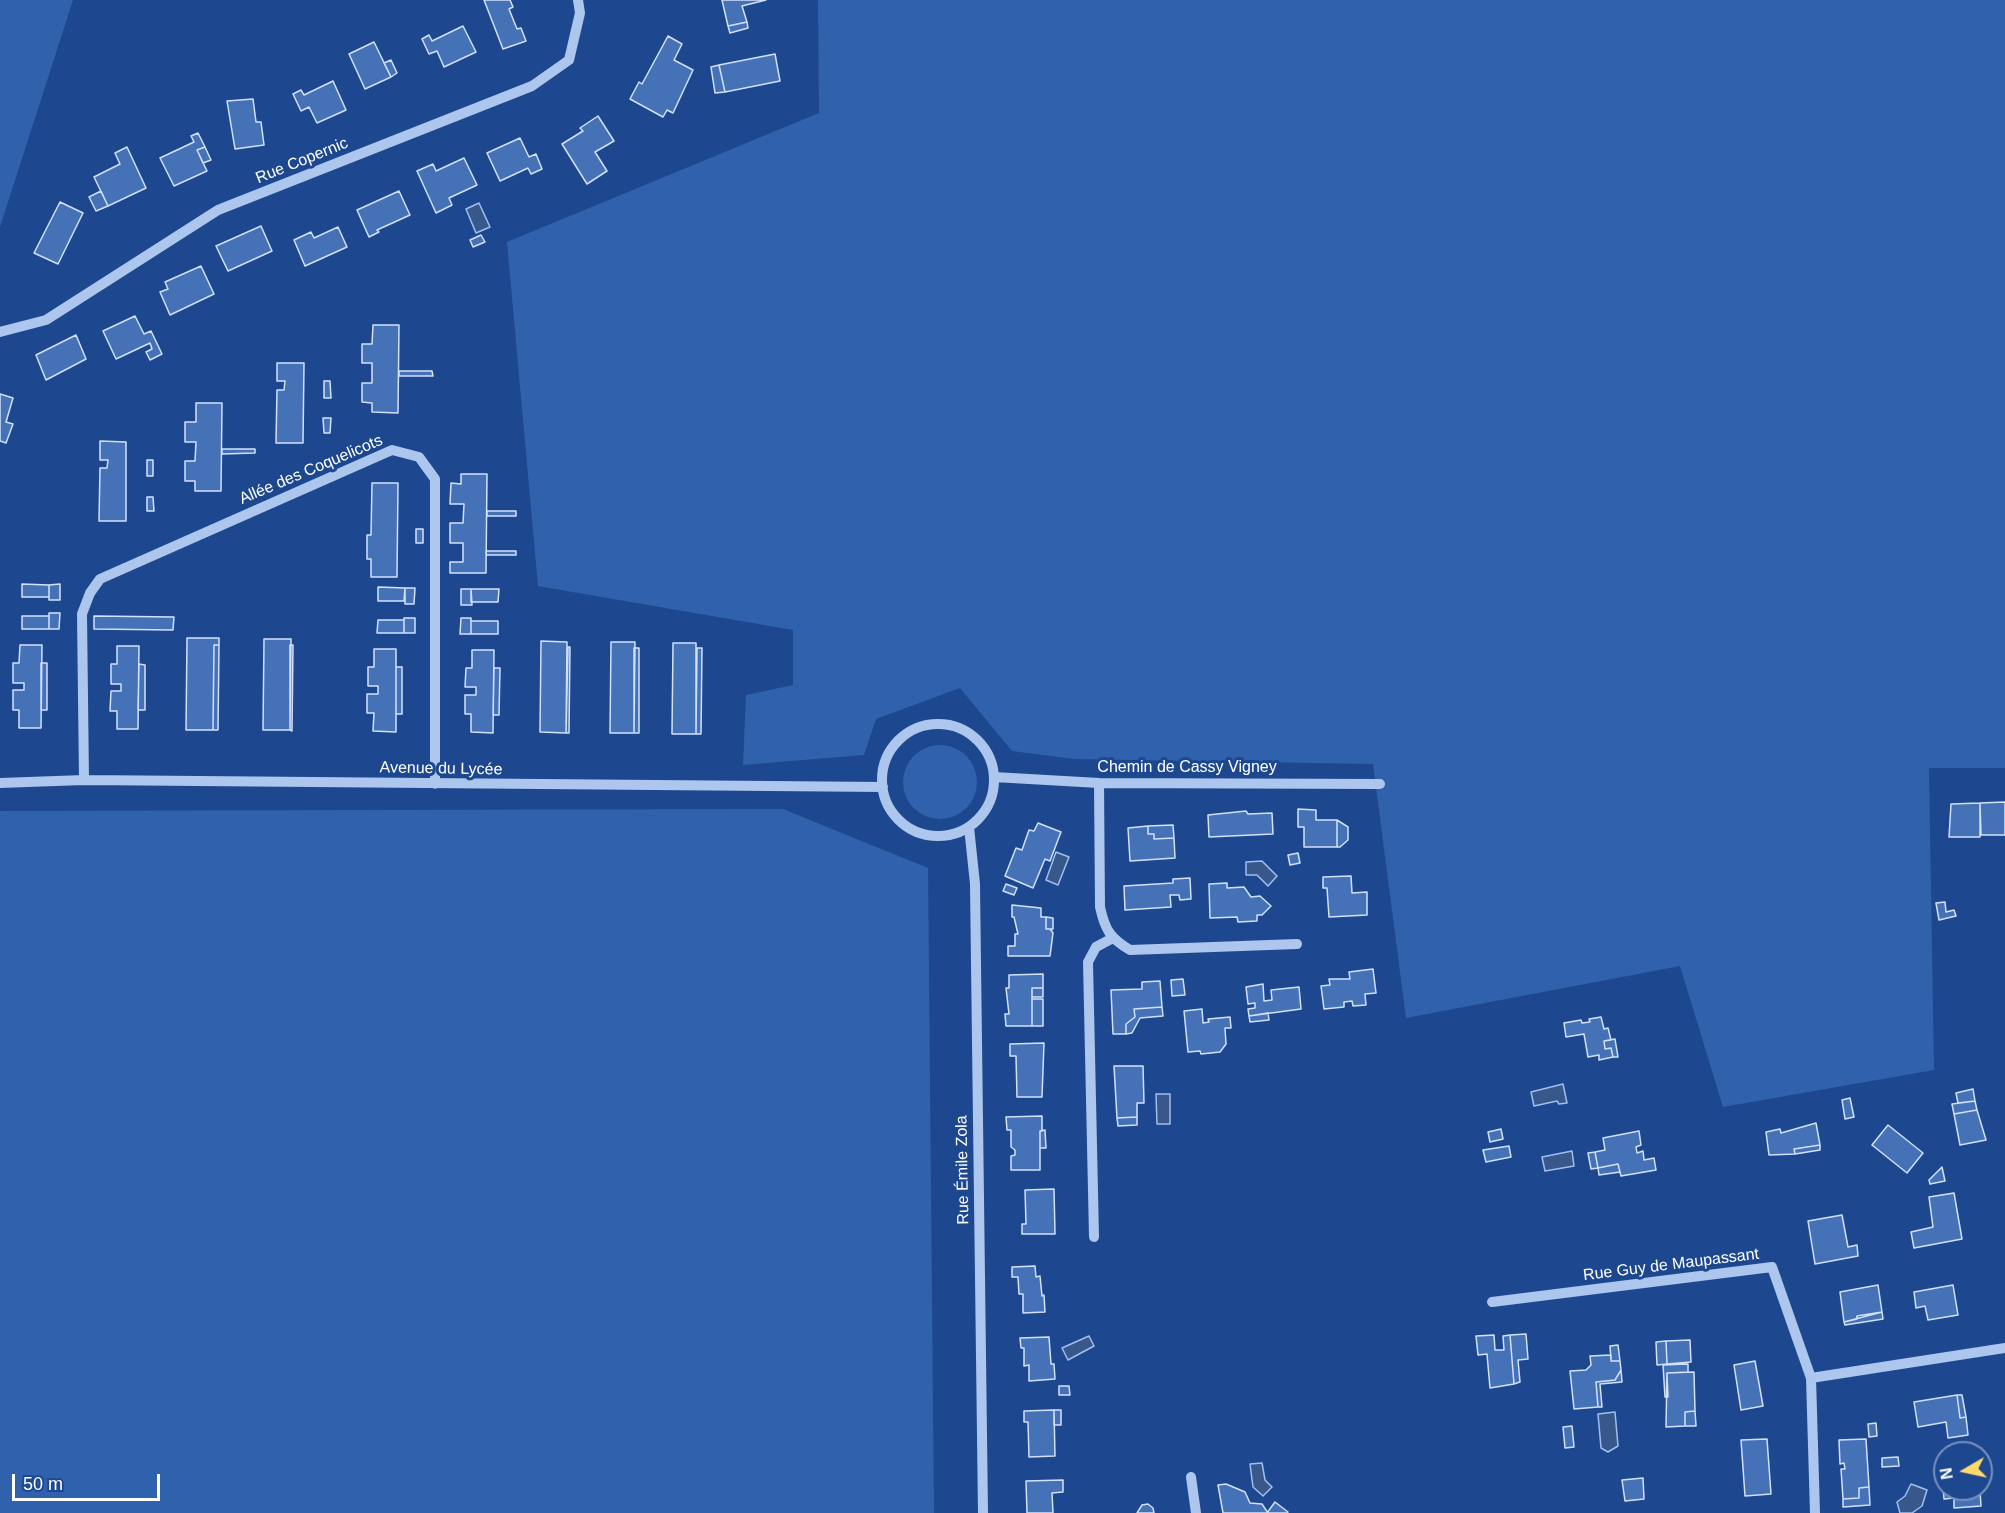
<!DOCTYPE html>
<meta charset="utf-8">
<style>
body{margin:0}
#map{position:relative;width:2005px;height:1513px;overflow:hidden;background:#1d488f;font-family:Arial,sans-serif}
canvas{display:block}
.north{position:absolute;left:1933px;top:1441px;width:60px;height:60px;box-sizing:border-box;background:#1d488f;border:2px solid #7791bc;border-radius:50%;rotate:261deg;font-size:16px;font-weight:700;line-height:24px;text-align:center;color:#fff}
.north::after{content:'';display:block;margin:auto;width:21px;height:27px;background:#fddb6a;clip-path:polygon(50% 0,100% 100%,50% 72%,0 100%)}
.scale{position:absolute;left:12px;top:1474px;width:148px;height:27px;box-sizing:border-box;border:3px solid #fff;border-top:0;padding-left:8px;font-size:18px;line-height:21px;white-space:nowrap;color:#fff;-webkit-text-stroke:4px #1d488f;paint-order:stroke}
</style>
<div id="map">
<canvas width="2005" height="1513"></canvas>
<div class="north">N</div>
<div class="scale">50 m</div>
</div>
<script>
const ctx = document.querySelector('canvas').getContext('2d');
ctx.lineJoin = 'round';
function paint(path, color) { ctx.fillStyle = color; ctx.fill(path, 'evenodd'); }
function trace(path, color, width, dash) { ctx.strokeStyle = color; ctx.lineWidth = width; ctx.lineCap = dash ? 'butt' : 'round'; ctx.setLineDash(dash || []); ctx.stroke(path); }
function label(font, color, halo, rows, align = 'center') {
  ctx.font = font + ' Arial,sans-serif'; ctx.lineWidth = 6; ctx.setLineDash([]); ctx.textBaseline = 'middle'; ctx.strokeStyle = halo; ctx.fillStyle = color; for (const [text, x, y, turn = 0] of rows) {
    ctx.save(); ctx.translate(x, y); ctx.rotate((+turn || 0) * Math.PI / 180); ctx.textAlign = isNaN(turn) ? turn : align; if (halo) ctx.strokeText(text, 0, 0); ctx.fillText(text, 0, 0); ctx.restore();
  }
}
paint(new Path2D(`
 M0,0H73L0,227Z
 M818,0H2005V768H1929L1934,1070L1723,1107L1680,966L1406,1018L1373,764L1074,759L1012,751L960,688L876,719L864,755L743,765L746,695L793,685V630L538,586L507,242L819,113Z
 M903 782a37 37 0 1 1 74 0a37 37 0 1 1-74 0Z
 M783,809L928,868L934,1513H0V811Z`), '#3061ad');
const water = new Path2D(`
 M479,203L490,227L476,233L466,209Z
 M1056,852L1069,857L1058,885L1046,880Z
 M1262,861L1277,876L1268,886L1257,875H1246V862Z
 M1563,1084L1567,1103L1559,1104L1557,1101L1534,1106L1531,1092Z
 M1156,1094H1170V1124H1157Z
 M1572,1151L1574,1166L1545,1171L1542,1157Z
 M1089,1336L1094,1346L1068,1360L1062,1348Z
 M1615,1412L1618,1446L1608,1452L1601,1448L1598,1414Z
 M1262,1463L1265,1480L1272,1487L1263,1496L1253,1487L1250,1464Z
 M1911,1484L1927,1490L1922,1506L1912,1513H1900L1897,1502L1905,1496Z`);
paint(water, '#38578b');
trace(water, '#9fc0ef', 1.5);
const building = new Path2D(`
 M484,0H510L513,7L509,9L517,29L521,28L526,41L503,49Z
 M722,0H766L742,6L747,22L728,26Z
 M747,22L748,28L730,33L728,26Z
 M463,26L476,52L444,67L437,51L429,54L422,39L429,35L432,41Z
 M668,36L682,44L674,60L693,70L673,113L667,110L663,117L630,99L639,82L642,84Z
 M374,42L391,77L365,89L349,54Z
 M775,54L780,81L725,92L719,65Z
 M391,60L397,73L391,77L384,63Z
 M719,65L725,92L715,93L711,67Z
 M333,81L346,110L317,123L309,107L301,111L293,94L301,90L304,95Z
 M253,99L256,122H261L264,145L235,149L227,101Z
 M598,116L614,141L595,152L607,171L587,184L562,144L583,131L580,128Z
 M198,133L205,147L197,150L207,171L174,186L160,158L194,142L191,136Z
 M520,138L529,157L536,154L542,169L531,174L528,168L500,181L487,153Z
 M127,147L146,188L108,206L94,177L120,164L115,153Z
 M205,147L211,160L203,163L197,150Z
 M464,158L477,185L449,198L452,205L436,213L417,171L433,164L436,171Z
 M101,191L108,206L96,211L89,197Z
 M399,191L410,215L377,230L379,232L369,237L357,210Z
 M60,202L83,213L58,264L34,253Z
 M261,226L272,251L228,271L216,246Z
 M338,227L347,247L305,266L294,240L311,232L314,238Z
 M481,235L485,242L473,247L470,240Z
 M201,266L214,294L170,315L160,292L168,289L165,282Z
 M135,316L144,334L151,331L162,354L150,360L146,352L152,349L150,343L116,359L103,331Z
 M373,325H399L398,413L372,412V403L362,402V383H372V363H362V344H372Z
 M76,335L86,359L46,380L36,355Z
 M277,363H304L303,443H276L277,390H284L285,381H277Z
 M399,371H432L433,376H399Z
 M324,381H330L331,398H324Z
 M0,394L13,398L6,422L13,424L6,443L0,441Z
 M196,403H222L221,491H195V481H185V461H195L196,442H185V422H196Z
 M323,418H331L330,433H324Z
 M100,441L126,442V521H99L100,468H107L108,460H100Z
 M222,449H255V453L222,454Z
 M147,460H153V476H147Z
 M461,474H487L486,573H450V562H463V543H450V523H463L464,504H450L451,483L461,484Z
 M372,483H398L397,577H371V559H367V535H371Z
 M147,497H153L154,511H147Z
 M487,511H516V516H487Z
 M416,529H423V543H416Z
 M486,551H516V555H486Z
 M22,584L49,585V597H22Z
 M60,584V600H49V585Z
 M378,587L405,588L404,601H378Z
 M405,588H415L414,604H405Z
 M461,589H471L472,605H461Z
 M471,589H499L498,602H471Z
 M49,613H60L59,629H49Z
 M22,616H49V629H22Z
 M94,616L174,617L173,630L94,629Z
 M404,618H415V633H404Z
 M461,618H471V634H460Z
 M378,620H404V633H377Z
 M471,621H498V634H471Z
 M187,638H219V645H214L213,730H186Z
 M264,639H291L290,730H263Z
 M541,641L567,642L566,733L540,732Z
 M611,642H635L634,733H610Z
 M673,643H696V734H672Z
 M20,645H42L41,728H19V710H13V690H24V683H13V663H19Z
 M214,645H219L218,730H213Z
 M290,645H293L292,731L290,730Z
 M117,646H139L138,729H117V711H110L111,691H121V684H111V664H117Z
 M568,647H570L569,733H566Z
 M634,648H639V733H634Z
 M697,648H702L701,734H696Z
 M374,649H396V732L373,731L374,713H367V694H378V686H368V667H374Z
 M472,650H494L493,733L471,732V714H465V695H476V687H465L466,668H472Z
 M41,663H47V710H41Z
 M139,664L145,665V710H138Z
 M396,667H402V714H396Z
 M494,668H500L499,715H493Z
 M2005,802V835H1981L1980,803Z
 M1980,803V837H1949L1951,804Z
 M1298,809L1316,810V820H1337V847H1304V827H1298Z
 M1246,811L1248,814L1272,813L1273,834L1209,837L1208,815Z
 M1337,820L1348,827V840L1340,847H1337Z
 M1038,823L1061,832L1050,861L1045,859L1033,888L1005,876L1016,848L1022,850L1029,830L1034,831Z
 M1173,825L1174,838L1154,839V834H1148V826Z
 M1148,826V834H1154V839L1174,838L1175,858L1130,861L1128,828Z
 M1298,853L1300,863L1290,865L1288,855Z
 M1351,876L1352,893L1367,892V915L1329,917L1327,888H1323V877Z
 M1190,878L1191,899L1180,900L1179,895H1170L1171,907L1125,910L1124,886L1173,883V879Z
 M1227,883V888L1244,887L1251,897L1260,896L1271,906L1262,915H1257V921L1238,922L1237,917L1210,918L1209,884Z
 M1006,884L1017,888L1014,895L1003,891Z
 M1945,902L1946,912L1954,910L1956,916L1939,920L1936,903Z
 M1012,905L1041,908V917H1046V929H1050L1053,933L1050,956H1008V946H1015V934H1018L1014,917H1012Z
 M1046,917L1053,918V929H1046Z
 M1373,969L1376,993L1365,994L1366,1005L1353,1006L1352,1001L1344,1002V1007L1324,1009L1321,986L1330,985L1329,979H1350L1349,972Z
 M1043,974V988H1032V1026H1006L1005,1014H1009L1006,988H1009V975Z
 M1183,979L1185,995L1172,996L1171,980Z
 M1160,981L1162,1007L1134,1009L1135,1017L1126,1024V1034H1113L1111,990L1142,989V982Z
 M1263,984L1264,1001L1272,1000L1271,990L1299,987L1301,1009L1249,1016L1248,1009L1255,1008V1003L1248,1004L1246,987Z
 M1032,988H1043V997H1032Z
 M1032,999H1043V1026H1032Z
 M1162,1007L1163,1016L1140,1018L1132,1033L1126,1034V1024L1135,1017L1134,1009Z
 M1202,1009L1203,1023L1209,1022L1208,1019L1230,1017L1231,1028H1225L1226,1044L1220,1052L1201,1054L1200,1051L1188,1052L1184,1011Z
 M1268,1013L1269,1020L1250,1022L1249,1016Z
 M1601,1017L1604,1029L1608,1028L1611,1040L1604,1041L1605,1049L1611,1048L1613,1057L1599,1060V1055L1588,1057L1584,1034L1566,1037L1564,1023L1581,1020L1582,1023L1590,1022L1589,1019Z
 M1615,1039L1618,1057H1613L1611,1048L1605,1049L1604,1041Z
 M1044,1043L1042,1097H1017L1016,1056H1010V1044Z
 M1114,1066H1143L1144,1103H1137V1117L1117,1118Z
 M1973,1089L1975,1101L1958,1103L1956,1093Z
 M1850,1098L1854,1117L1845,1119L1842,1100Z
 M1975,1101L1977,1110L1954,1114L1952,1104Z
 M1977,1110L1986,1140L1960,1145L1954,1114Z
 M1042,1116V1131H1040V1170H1011V1156L1015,1155V1150L1011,1147V1130H1007L1006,1117Z
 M1137,1117V1125L1118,1126L1117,1118Z
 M1816,1123L1820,1145L1794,1149L1795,1154L1769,1155L1766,1132L1780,1129L1781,1133Z
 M1888,1125L1923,1153L1907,1173L1872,1145Z
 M1501,1129L1503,1139L1490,1142L1488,1132Z
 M1045,1130L1046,1148H1040V1131Z
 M1639,1131L1641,1145L1636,1147L1637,1153L1643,1151L1644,1160L1654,1158L1656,1170L1621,1176L1618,1164L1598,1168L1595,1152L1605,1150L1603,1138Z
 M1820,1145V1150L1795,1154L1794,1149Z
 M1509,1146L1511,1157L1486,1162L1483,1150Z
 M1595,1152L1598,1168L1591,1169L1588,1153Z
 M1618,1164L1620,1172L1599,1175L1598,1168Z
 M1942,1167L1945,1181L1930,1184L1929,1180Z
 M1054,1189L1055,1234H1022V1224H1026L1025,1190Z
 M1954,1193L1962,1239L1914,1248L1911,1232L1933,1227L1929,1197Z
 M1842,1215L1848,1247L1857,1245L1858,1256L1815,1264L1808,1221Z
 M1035,1266L1036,1277L1040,1276L1042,1296L1044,1295L1045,1312L1023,1313V1294H1019L1018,1277H1012V1267Z
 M1878,1285L1882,1312L1844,1322L1840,1292Z
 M1953,1285L1958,1315L1928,1320L1925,1306L1916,1308L1914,1292Z
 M1882,1312L1883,1319L1845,1325L1844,1322L1857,1319V1316Z
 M1526,1334L1528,1359L1518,1360L1520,1382L1514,1384L1510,1335Z
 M1494,1335L1495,1350H1504L1503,1336L1510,1335L1514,1384L1490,1388L1487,1354L1478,1355L1476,1336Z
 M1049,1337L1051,1364H1054L1055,1379L1029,1381V1365L1024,1366V1348H1021L1020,1338Z
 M1690,1340L1691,1362L1667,1364L1666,1341Z
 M1666,1341L1667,1364L1657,1365L1656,1342Z
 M1618,1345L1620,1361H1611L1610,1346Z
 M1611,1355V1361H1620L1621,1370L1615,1380L1596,1382L1598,1407L1574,1409L1570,1371L1586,1370L1591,1365L1590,1356Z
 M1755,1361L1763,1406L1741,1410L1734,1365Z
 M1688,1364V1372L1667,1373L1668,1397H1665L1663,1365Z
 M1621,1370L1622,1382L1600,1384L1602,1407H1598L1596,1382L1615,1380Z
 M1694,1372L1695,1411L1685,1412V1426L1666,1427L1667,1373Z
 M1059,1386H1069L1070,1395H1059Z
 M1957,1395L1960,1418L1966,1417L1968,1435L1948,1438L1946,1422L1918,1427L1914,1402Z
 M1957,1395H1962L1966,1417L1960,1418Z
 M1054,1410H1061V1425H1054Z
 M1054,1410L1055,1456L1029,1457L1028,1422H1024V1411Z
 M1695,1411L1696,1426H1685V1412Z
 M1876,1423L1877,1436L1869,1437L1868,1424Z
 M1572,1426L1574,1447L1565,1448L1563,1427Z
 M1767,1439L1771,1494L1745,1496L1741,1440Z
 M1866,1439L1869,1487L1859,1488V1498L1843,1499L1841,1469H1845L1844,1463L1840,1464L1839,1440Z
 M1898,1457L1899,1466L1882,1467V1458Z
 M1941,1464H1945V1489L1980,1491L1981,1506L1954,1508V1498L1944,1499Z
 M1643,1478L1644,1499L1625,1501L1622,1480Z
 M1063,1480V1492L1052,1493L1053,1513H1027L1026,1481Z
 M1226,1484L1245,1492L1250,1503L1262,1504L1268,1513H1223L1218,1485Z
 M1869,1487L1870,1505L1843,1507V1499L1859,1498V1488Z
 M1275,1502L1288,1512L1287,1513H1267Z
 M1148,1504L1153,1508L1154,1513H1137L1142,1505Z`);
paint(building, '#4571b7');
trace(building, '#d2e1fa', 1.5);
trace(new Path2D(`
 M0,332L46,320L218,210L532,86L569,60L580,13L578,0
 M882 780a56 56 0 1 1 112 0a56 56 0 1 1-112 0Z
 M994,777L1099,783L1380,784
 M84,780L82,614L90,593L100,579L392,450L419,457L435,479V784
 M0,783L84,780L883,787
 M1099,783L1100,907C1105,930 1110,938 1130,950L1297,944
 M969,827L975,884L983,1513
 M1094,1237L1088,962L1096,947L1111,939
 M1492,1302L1772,1267L1811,1378L2005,1348
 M1811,1378L1815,1513
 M1191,1477L1196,1513`), '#acc6ed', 10);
label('16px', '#fff', '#1d488f', [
 ["Rue Copernic",302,161,-22],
 ["Allée des Coquelicots",311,470,-23],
 ["Chemin de Cassy Vigney",1187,768],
 ["Avenue du Lycée",441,769,1],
 ["Rue Émile Zola",963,1170,-91],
 ["Rue Guy de Maupassant",1671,1265,-7]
]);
</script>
